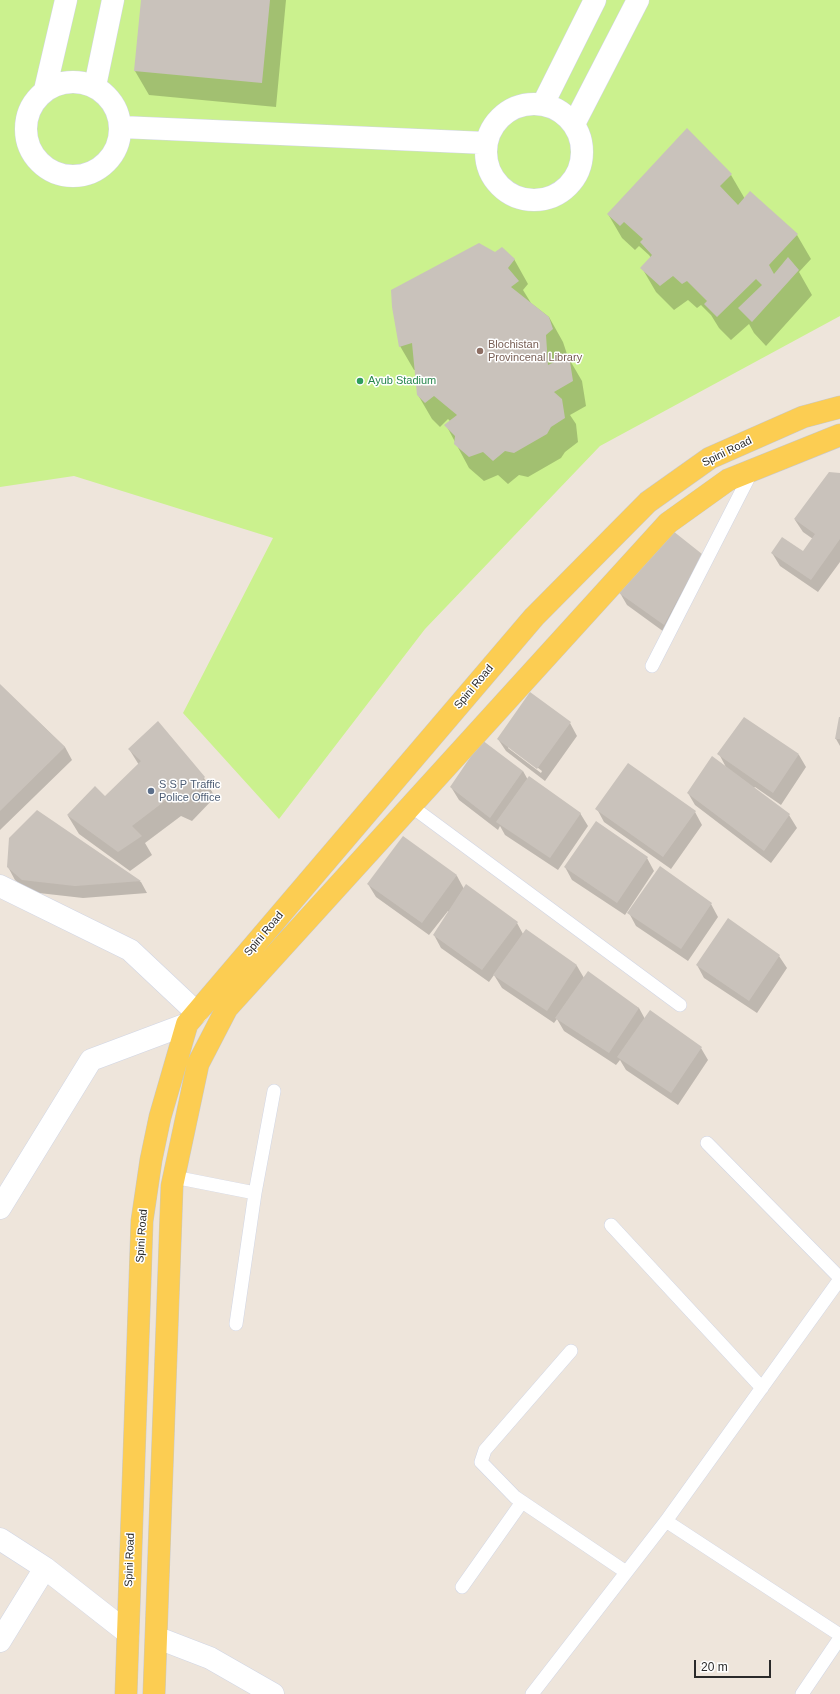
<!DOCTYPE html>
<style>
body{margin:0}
#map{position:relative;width:840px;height:1694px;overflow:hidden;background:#eee5db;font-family:Helvetica,sans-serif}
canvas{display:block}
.scale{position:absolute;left:694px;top:1660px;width:77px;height:18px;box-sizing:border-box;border:2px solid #2a2a2a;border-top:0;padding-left:5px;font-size:12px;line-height:14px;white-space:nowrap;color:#2a2a2a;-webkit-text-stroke:3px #fff;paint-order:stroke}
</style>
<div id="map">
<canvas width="840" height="1694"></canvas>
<div class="scale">20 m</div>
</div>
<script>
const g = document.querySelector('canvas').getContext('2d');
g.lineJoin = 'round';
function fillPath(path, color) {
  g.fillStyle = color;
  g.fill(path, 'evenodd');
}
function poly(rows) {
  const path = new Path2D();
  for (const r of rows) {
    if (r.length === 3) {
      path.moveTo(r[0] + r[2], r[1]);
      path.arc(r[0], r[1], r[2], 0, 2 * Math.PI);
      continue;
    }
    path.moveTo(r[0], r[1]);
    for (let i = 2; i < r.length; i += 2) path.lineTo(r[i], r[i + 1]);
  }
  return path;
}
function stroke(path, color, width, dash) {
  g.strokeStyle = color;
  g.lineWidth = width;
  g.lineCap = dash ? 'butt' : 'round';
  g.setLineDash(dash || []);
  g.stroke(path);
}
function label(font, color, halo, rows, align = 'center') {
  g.font = font + ' Helvetica,sans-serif';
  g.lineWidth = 3;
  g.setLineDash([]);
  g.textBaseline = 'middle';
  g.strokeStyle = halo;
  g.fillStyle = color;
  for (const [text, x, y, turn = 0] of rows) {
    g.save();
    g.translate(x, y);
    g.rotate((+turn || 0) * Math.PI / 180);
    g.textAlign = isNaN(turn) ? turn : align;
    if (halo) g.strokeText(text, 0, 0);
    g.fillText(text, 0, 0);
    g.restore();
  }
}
fillPath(poly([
 [0,0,840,0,840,316,600,446,425,629,279,819,183,713,273,538,74,476,0,487]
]), '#cbf18e');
fillPath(poly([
 [142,0,286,0,276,107,149,95,135,71],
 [731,175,745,199,797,235,811,259,799,272,812,295,766,346,754,333,749,324,731,340,719,328,711,315,701,305,697,308,688,300,674,310,656,292,642,268,651,258,649,255,639,246,635,250,622,238,608,214],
 [495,253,514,259,528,284,523,290,531,303,549,317,563,342,567,354,558,360,568,357,582,381,586,406,570,415,576,424,578,442,565,452,561,458,528,477,519,475,508,484,498,475,484,481,469,468,446,425,450,421,448,419,440,427,432,419,418,395,416,370,414,370,400,346],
 [840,474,840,562,818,592,780,566,772,553,803,553,813,539,803,532,795,520],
 [701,554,708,567,671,637,627,605,620,593],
 [0,685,65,747,72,760,0,830],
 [840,719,840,746,836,739],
 [158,723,204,778,215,797,192,821,181,816,145,843,152,855,130,871,79,834,68,816,105,798,139,765,129,749],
 [570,723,577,736,545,781,506,751,498,739],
 [508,745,542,771,541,773,508,748],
 [719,754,799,755,806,767,781,805,755,787,754,788,789,815,797,828,771,863,695,805,688,793,727,769],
 [523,771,528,780,580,813,588,826,558,870,505,835,500,826,498,830,459,800,451,787],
 [597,809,695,812,702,825,671,869,604,822],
 [37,811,141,882,147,893,83,898,30,892,15,880,8,867],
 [403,838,457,876,464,889,517,923,523,934,526,930,577,966,584,978,639,1008,645,1019,701,1048,708,1060,678,1105,626,1070,620,1060,616,1065,564,1031,557,1019,554,1023,502,988,494,975,489,982,441,948,434,935,449,912,448,911,429,935,376,897,368,884],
 [647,858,654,871,625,915,572,880,565,867],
 [711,904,718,917,688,961,636,926,629,913],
 [779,956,787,968,757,1013,704,978,697,965]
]), '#0003');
fillPath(poly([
 [141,0,270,0,262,83,134,71],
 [687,128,732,174,720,186,738,205,750,191,798,234,769,265,774,274,788,257,799,270,752,322,738,308,762,285,756,279,717,317,704,304,707,301,687,281,682,284,673,276,660,286,640,268,652,255,640,242,643,239,624,222,620,226,607,214],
 [479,243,495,252,502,247,515,259,508,268,519,281,511,287,549,317,553,329,546,335,548,365,569,355,573,381,554,392,562,399,565,418,551,427,547,434,514,453,505,451,493,461,483,452,469,457,454,444,455,436,444,425,457,415,434,396,425,403,417,395,412,343,399,347,392,307,391,290],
 [829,472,840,473,840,539,811,580,771,553,782,537,803,551,815,534,794,519],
 [673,531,702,554,664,625,619,593],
 [0,684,65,747,0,811],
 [530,692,571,722,537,769,497,739],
 [744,717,799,754,773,793,717,754],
 [839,717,840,717,840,739,835,739],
 [158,721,205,777,181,803,170,797,132,826,142,836,118,852,67,815,95,786,105,796,141,761,128,749],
 [482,740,523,771,490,818,450,787],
 [712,756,790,814,764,851,687,793],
 [628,763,696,811,663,857,595,809],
 [529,776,581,813,550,858,496,822],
 [37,810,141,881,75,886,22,880,7,867,9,838],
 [596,821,648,857,617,903,564,867],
 [403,836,457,875,422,923,367,884],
 [660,866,712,903,681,949,627,913],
 [466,884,518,922,482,970,433,935],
 [728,918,780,955,749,1001,696,965],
 [526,929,577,965,547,1011,493,975],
 [588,971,639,1008,609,1053,555,1018],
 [650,1010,702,1047,671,1093,617,1057]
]), '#c9c2bb');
const service = poly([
 [652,666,752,471],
 [411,806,680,1005],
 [707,1143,840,1278],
 [174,1177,255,1193],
 [611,1225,762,1388],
 [236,1324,255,1193,274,1091],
 [571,1351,485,1450,481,1462,515,1497,626,1572],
 [666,1521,840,1635],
 [462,1587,522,1502],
 [532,1694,666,1521,840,1279],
 [802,1694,840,1638]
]);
const minor = poly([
 [73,129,47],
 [95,86,113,0],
 [45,90,66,0],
 [534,152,48],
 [543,104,595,0],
 [574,124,638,0],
 [121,127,486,143],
 [0,886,130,950,197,1013],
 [0,1208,91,1060,187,1024],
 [0,1539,45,1568,128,1633],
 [158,1638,210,1658,273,1694],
 [0,1641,45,1568]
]);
const primary = poly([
 [126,1694,142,1221,151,1160,160,1117,187,1024,534,617,648,502,710,458,803,417,840,407],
 [154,1694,172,1186,198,1064,227,1008,668,523,728,480,840,435]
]);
stroke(service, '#d0d5e4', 14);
stroke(minor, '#d0d5e4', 23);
stroke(primary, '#c8c8c8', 23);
stroke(service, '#fff', 13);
stroke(minor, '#fff', 22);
stroke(primary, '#fccd52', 22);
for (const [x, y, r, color] of [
 [480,351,4,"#8d6e63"],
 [360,381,4,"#2e9e5b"],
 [151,791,4,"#5c6f8a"]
]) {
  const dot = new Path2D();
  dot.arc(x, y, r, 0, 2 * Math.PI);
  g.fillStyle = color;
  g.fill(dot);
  stroke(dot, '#fff', 1.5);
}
label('11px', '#785e54', '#fff', [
 ["Blochistan",488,345],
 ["Provincenal Library",488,358]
], 'left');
label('11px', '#27864d', '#fff', [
 ["Ayub Stadium",368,381]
], 'left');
label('11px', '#2a2a2a', '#fff', [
 ["Spini Road",727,452,-26],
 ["Spini Road",474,687,-50],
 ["Spini Road",264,934,-50],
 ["Spini Road",142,1236,-86],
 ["Spini Road",130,1560,-88]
]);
label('11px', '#4e5e75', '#fff', [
 ["S S P Traffic",159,785],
 ["Police Office",159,798]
], 'left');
</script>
